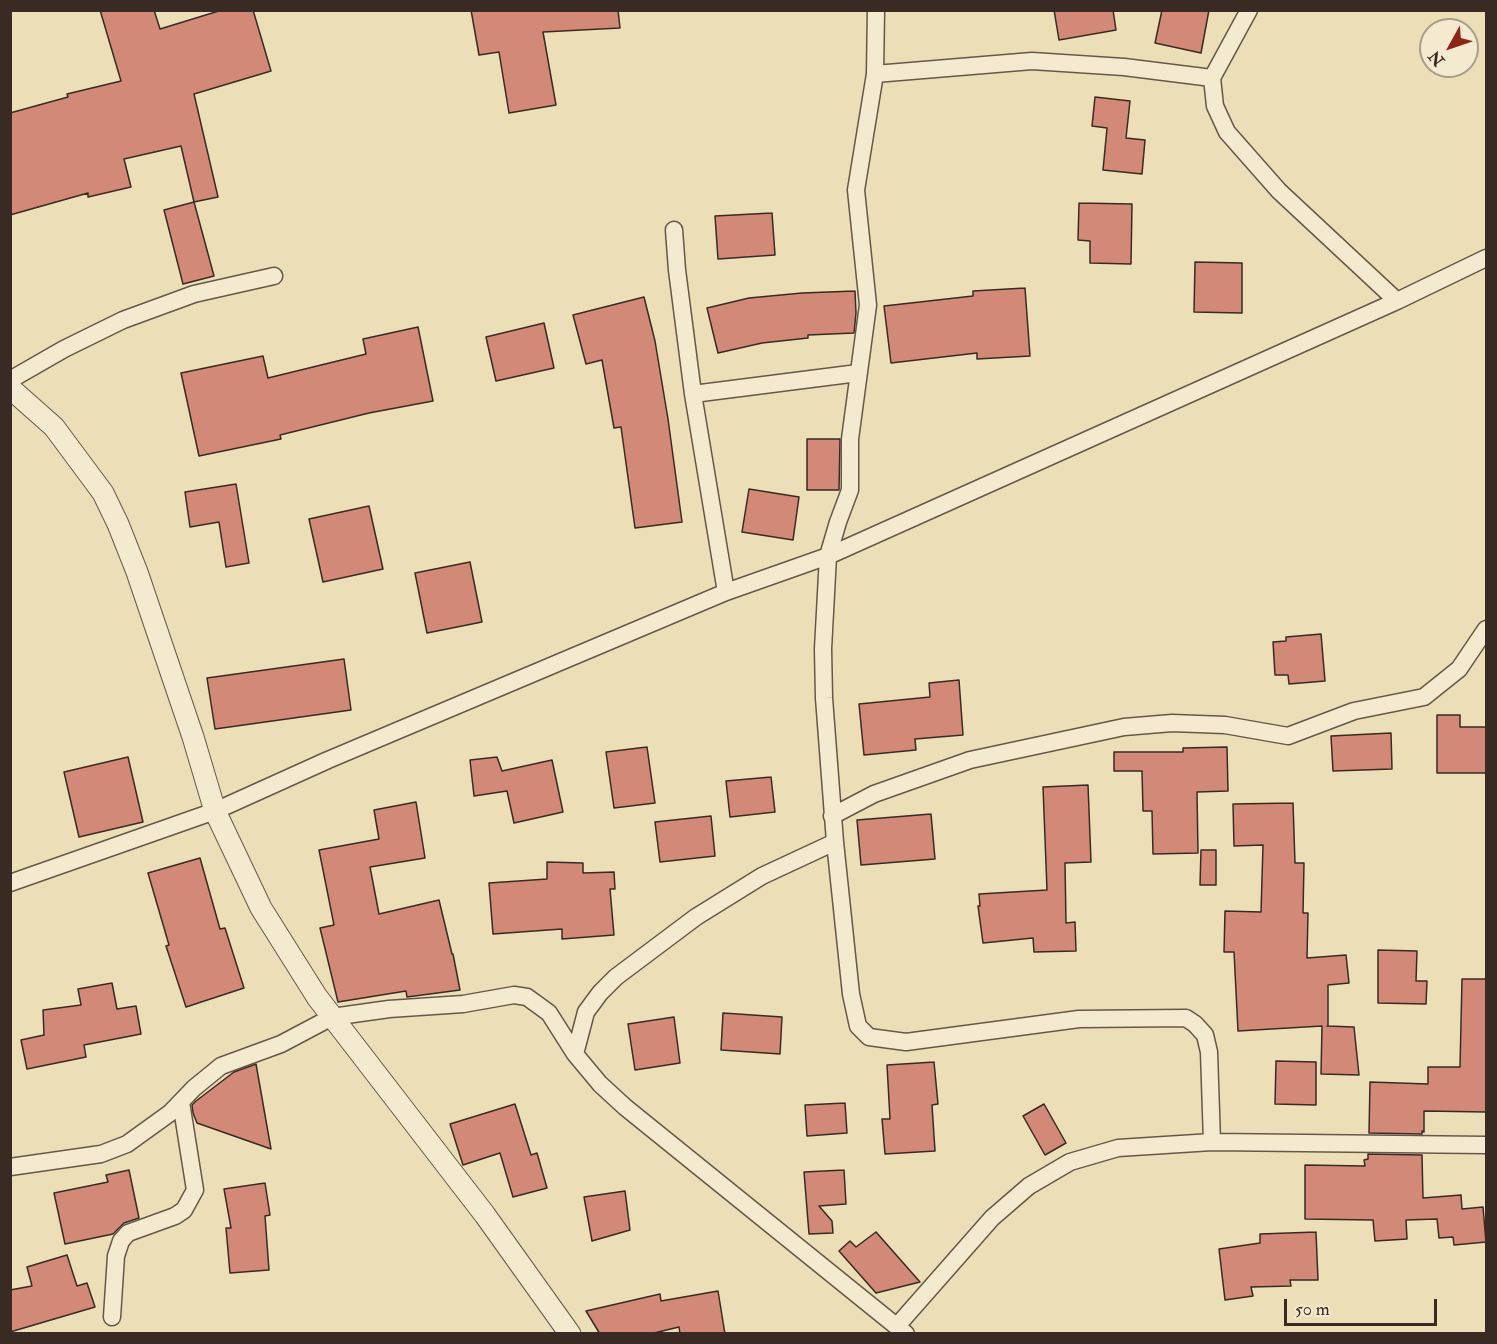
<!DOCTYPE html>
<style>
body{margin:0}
#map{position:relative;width:1497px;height:1344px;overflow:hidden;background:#ecdfb7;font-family:"IM FELL Double Pica",serif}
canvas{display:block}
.frame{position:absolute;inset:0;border:12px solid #392b23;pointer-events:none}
.north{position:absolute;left:1419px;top:18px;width:60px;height:60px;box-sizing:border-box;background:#f3ead0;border:2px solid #a99e8b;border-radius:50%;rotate:230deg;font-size:16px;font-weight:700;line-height:24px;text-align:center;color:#392b23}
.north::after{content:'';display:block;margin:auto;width:21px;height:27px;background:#8f2418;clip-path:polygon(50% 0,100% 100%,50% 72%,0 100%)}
.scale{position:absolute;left:1284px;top:1299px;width:153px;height:27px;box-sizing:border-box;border:3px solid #392b23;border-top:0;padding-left:8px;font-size:18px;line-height:21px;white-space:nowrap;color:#392b23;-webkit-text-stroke:4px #f3ead0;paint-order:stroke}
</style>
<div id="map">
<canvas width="1497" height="1344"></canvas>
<div class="frame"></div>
<div class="north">N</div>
<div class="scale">50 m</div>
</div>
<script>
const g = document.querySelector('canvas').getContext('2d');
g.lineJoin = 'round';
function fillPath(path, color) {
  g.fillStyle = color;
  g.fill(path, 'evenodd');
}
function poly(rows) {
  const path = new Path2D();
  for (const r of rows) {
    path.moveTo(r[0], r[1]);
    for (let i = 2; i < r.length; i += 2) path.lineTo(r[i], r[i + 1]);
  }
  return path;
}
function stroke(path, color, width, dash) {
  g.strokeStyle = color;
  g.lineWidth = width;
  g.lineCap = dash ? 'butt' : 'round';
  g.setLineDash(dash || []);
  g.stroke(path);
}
const building = poly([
 [100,10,154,10,160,29,222,10,253,10,271,71,194,94,218,197,194,202,181,146,124,159,131,187,88,197,88,193,10,215,10,113,68,97,67,94,121,81,100,10],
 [471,10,618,10,620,28,543,32,556,105,509,113,499,52,479,55,471,10],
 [1054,10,1113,10,1116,30,1059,40,1054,10],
 [1162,10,1209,10,1201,53,1155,43,1162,10],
 [1095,97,1130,101,1126,138,1145,140,1142,174,1103,170,1107,128,1092,126,1095,97],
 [194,202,214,276,183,284,164,210,194,202],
 [1079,203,1132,204,1131,264,1090,263,1090,241,1078,240,1079,203],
 [772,213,775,255,718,259,715,216,772,213],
 [1195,262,1242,263,1242,313,1194,312,1195,262],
 [1025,288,1030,356,977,359,977,353,891,363,884,306,973,296,973,291,1025,288],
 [855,291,856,313,854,333,808,335,808,338,762,343,718,353,707,308,749,298,802,293,855,291],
 [644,297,655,341,668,419,682,522,635,528,621,427,614,428,602,360,586,364,573,315,644,297],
 [544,323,554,368,496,381,486,337,544,323],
 [418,327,433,401,369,413,280,435,281,439,199,456,181,373,263,356,268,378,366,354,363,339,418,327],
 [807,439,840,439,839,490,807,490,807,439],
 [236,484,249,563,226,567,219,522,190,527,185,492,236,484],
 [749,489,799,497,793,540,742,532,749,489],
 [369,506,383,569,323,582,309,519,369,506],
 [470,562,482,622,427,633,415,573,470,562],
 [1321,634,1325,681,1289,684,1288,675,1275,675,1273,642,1286,641,1286,637,1321,634],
 [344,659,351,710,215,729,207,678,344,659],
 [959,680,963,735,915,739,916,750,864,755,859,704,930,697,929,683,959,680],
 [1437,715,1460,715,1460,727,1486,727,1486,773,1437,773,1437,715],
 [1391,733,1392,769,1333,771,1331,736,1391,733],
 [647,747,655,803,614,808,606,752,647,747],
 [1227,747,1228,791,1197,792,1198,853,1153,854,1152,811,1143,811,1142,771,1114,771,1114,752,1183,752,1183,748,1227,747],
 [128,757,143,822,79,837,64,772,128,757],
 [497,757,502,771,552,760,563,812,514,823,507,791,474,796,470,760,497,757],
 [771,777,775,812,730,817,726,781,771,777],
 [1088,785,1091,862,1065,863,1066,923,1075,922,1076,951,1034,952,1033,938,983,943,978,906,980,906,979,894,1047,890,1043,787,1088,785],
 [416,802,425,858,370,867,379,914,439,900,452,954,453,954,460,990,407,997,406,991,338,1002,320,928,334,925,319,850,379,839,374,810,416,802],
 [1293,803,1295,863,1304,863,1303,913,1308,913,1307,958,1346,955,1349,983,1328,985,1328,1026,1327,1026,1354,1027,1359,1075,1321,1074,1322,1026,1238,1031,1234,952,1224,952,1225,911,1261,912,1263,845,1234,846,1233,804,1293,803],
 [931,814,935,859,861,865,857,820,931,814],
 [711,816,715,856,660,862,655,822,711,816],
 [1201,850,1216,850,1216,885,1200,885,1201,850],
 [200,858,220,929,225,928,244,988,186,1007,166,946,169,945,148,873,200,858],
 [547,862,583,863,583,873,614,872,615,889,610,889,614,935,562,939,562,929,493,934,489,883,547,879,547,862],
 [1378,950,1417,951,1416,981,1427,981,1426,1004,1378,1003,1378,950],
 [1462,979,1486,979,1486,1112,1424,1111,1424,1132,1422,1131,1422,1134,1369,1133,1370,1082,1428,1084,1428,1067,1460,1067,1462,979],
 [112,983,117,1009,136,1006,141,1034,84,1045,86,1057,27,1069,21,1040,44,1035,43,1010,81,1005,78,989,112,983],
 [723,1013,782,1017,780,1054,721,1050,723,1013],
 [674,1017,680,1063,635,1070,628,1024,674,1017],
 [1276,1061,1316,1062,1316,1105,1275,1104,1276,1061],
 [934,1062,938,1104,932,1105,935,1151,885,1154,882,1119,890,1119,887,1065,934,1062],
 [256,1064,271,1149,197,1123,193,1113,192,1105,196,1101,234,1072,256,1064],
 [845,1103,847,1133,807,1136,805,1105,845,1103],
 [515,1104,531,1155,537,1153,547,1188,513,1197,500,1153,463,1165,450,1124,515,1104],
 [1044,1104,1066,1143,1045,1155,1023,1116,1044,1104],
 [1368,1154,1422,1155,1423,1198,1461,1195,1462,1209,1483,1207,1486,1242,1454,1245,1453,1237,1439,1238,1437,1219,1406,1220,1407,1239,1375,1241,1373,1220,1305,1219,1305,1165,1365,1166,1364,1160,1368,1159,1368,1154],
 [129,1170,139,1218,124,1223,113,1234,65,1244,54,1193,108,1182,106,1175,129,1170],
 [844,1170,846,1204,819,1206,832,1221,833,1233,809,1234,804,1172,844,1170],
 [265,1183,270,1215,265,1216,269,1270,230,1273,226,1228,231,1228,224,1189,265,1183],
 [625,1191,630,1230,592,1241,584,1197,625,1191],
 [876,1232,920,1282,876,1293,839,1251,850,1241,856,1247,876,1232],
 [1316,1232,1318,1280,1290,1280,1291,1286,1251,1287,1253,1296,1225,1300,1219,1249,1260,1243,1260,1234,1316,1232],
 [67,1255,77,1286,87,1283,95,1307,10,1332,10,1290,32,1286,27,1267,67,1255],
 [718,1291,725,1334,680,1334,679,1327,650,1334,600,1334,586,1311,660,1294,661,1301,718,1291]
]);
fillPath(building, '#d28977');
stroke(building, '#392b23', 1.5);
const minor = poly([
 [876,10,875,74,1032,61,1124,67,1212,78,1215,106,1227,132,1279,191,1397,301],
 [1212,78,1249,10],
 [674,230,677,270,693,394,726,592],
 [10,380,64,349,123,320,194,294,274,276],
 [693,394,858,373],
 [832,816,874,794,970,760,1124,727,1172,723,1225,725,1288,736,1354,711,1424,697,1459,669,1486,629],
 [835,842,824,698,823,649,828,556,838,522,850,490,850,439,868,305,856,190,875,74],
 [10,883,215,811,328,760,726,592,828,556,1397,301,1486,258],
 [575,1054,600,1084,625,1107,906,1334],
 [10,1167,101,1154,127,1144,170,1113,194,1088,221,1066,281,1044,332,1017,389,1009,463,1004,514,995,527,997,549,1013,575,1054,586,1012,600,993,616,977,696,917,762,876,835,842,851,994,858,1026,869,1037,906,1042,1079,1019,1186,1018,1195,1024,1205,1035,1209,1052,1212,1142,1486,1145],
 [112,1317,116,1256,121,1241,128,1233,175,1216,184,1210,195,1190,181,1102],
 [897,1326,992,1218,1029,1186,1070,1162,1118,1148,1212,1142]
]);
const tertiary = poly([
 [10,388,54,427,103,493,118,524,137,572,193,737,215,811,261,908,317,997,485,1215,570,1334]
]);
stroke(minor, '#665848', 19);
stroke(tertiary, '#665848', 23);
stroke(minor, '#f3ead0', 16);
stroke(tertiary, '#f3ead0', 21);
</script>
